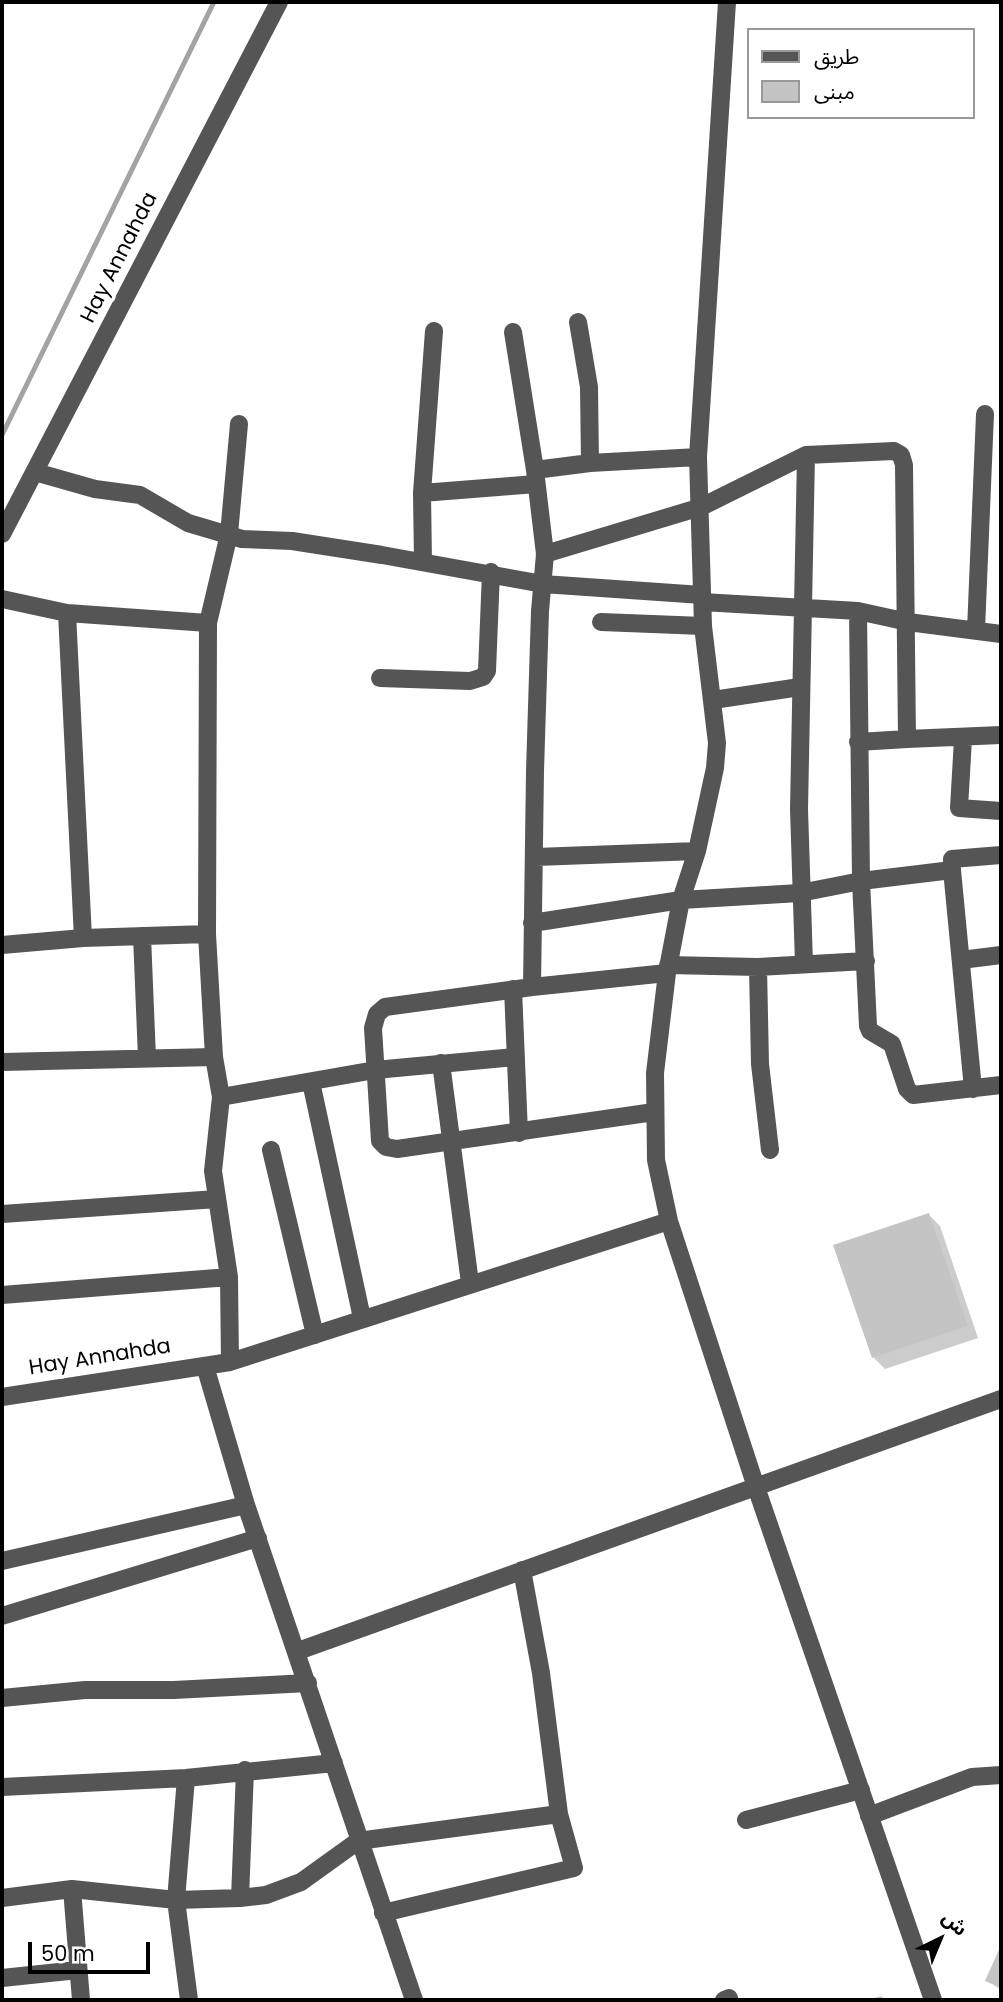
<!DOCTYPE html>
<meta charset="utf-8">
<style>
body{margin:0}
#map{position:relative;width:1003px;height:2002px;overflow:hidden;background:#fff;font-family:Poppins,"Noto Sans Arabic",sans-serif}
canvas{display:block}
.frame{position:absolute;inset:0;border:4px solid #000;pointer-events:none}
.legend{position:absolute;left:747px;top:28px;width:228px;height:91px;box-sizing:border-box;background:#fff;border:2px solid #999;margin:0;padding:9px 12px;list-style:none;font-size:21px;color:#000}
.legend li{display:flex;align-items:center;gap:14px;height:35px}
.legend b{width:35px;border:2px solid #999}
.north{position:absolute;left:905px;top:1904px;width:70px;height:70px;-webkit-text-stroke:5px #fff;paint-order:stroke;rotate:43deg;font-size:19px;font-weight:700;line-height:28px;text-align:center;color:#000}
.north::after{content:'';display:block;margin:auto;width:24px;height:32px;background:#000;clip-path:polygon(50% 0,100% 100%,50% 72%,0 100%)}
.scale{position:absolute;left:28px;top:1942px;width:122px;height:32px;box-sizing:border-box;border:4px solid #000;border-top:0;padding-left:9px;font-size:21px;line-height:24px;white-space:nowrap;color:#000;-webkit-text-stroke:5px #fff;paint-order:stroke}
</style>
<div id="map">
<canvas width="1003" height="2002"></canvas>
<div class="frame"></div>
<ul class="legend">
<li><b style="height:9px;background:#555"></b>طريق</li>
<li><b style="height:19px;background:#c4c4c4"></b>مبنى</li>
</ul>
<div class="north">ش</div>
<div class="scale">50 m</div>
</div>
<script>
const g = document.querySelector('canvas').getContext('2d');
g.lineJoin = 'round';
function fillPath(path, color) {
  g.fillStyle = color;
  g.fill(path, 'evenodd');
}
function poly(rows) {
  const path = new Path2D();
  for (const r of rows) {
    path.moveTo(r[0], r[1]);
    for (let i = 2; i < r.length; i += 2) path.lineTo(r[i], r[i + 1]);
  }
  return path;
}
function stroke(path, color, width, dash) {
  g.strokeStyle = color;
  g.lineWidth = width;
  g.lineCap = dash ? 'butt' : 'round';
  g.setLineDash(dash || []);
  g.stroke(path);
}
function label(font, color, halo, rows, align = 'center') {
  g.font = font + ' Poppins,sans-serif';
  g.lineWidth = 7;
  g.setLineDash([]);
  g.textBaseline = 'middle';
  g.strokeStyle = halo;
  g.fillStyle = color;
  for (const [text, x, y, turn = 0] of rows) {
    g.save();
    g.translate(x, y);
    g.rotate((+turn || 0) * Math.PI / 180);
    g.textAlign = isNaN(turn) ? turn : align;
    if (halo) g.strokeText(text, 0, 0);
    g.fillText(text, 0, 0);
    g.restore();
  }
}
fillPath(poly([
 [929,1215,940,1226,978,1338,885,1369,873,1357],
 [1001,1952,1001,1990,987,1980],
 [881,1996,885,2000,868,2000]
]), '#0003');
stroke(poly([
 [2,435,214,2]
]), '#a3a3a3', 5);
fillPath(poly([
 [929,1213,968,1326,872,1358,833,1245],
 [1001,1945,1001,1988,985,1981]
]), '#c4c4c4');
stroke(poly([
 [727,2,698,457,703,626,717,743,715,768,697,851,681,900,667,973,655,1073,656,1160,669,1221,756,1487,933,2000],
 [578,322,589,387,590,463],
 [513,332,535,470],
 [35,472,95,489,140,495,188,523,242,539,292,541,382,555,543,584,702,595],
 [422,493,536,484],
 [2,534,279,2],
 [545,554,701,507,806,455,894,451,901,455,904,465,907,739,858,742],
 [423,562,422,493,434,331],
 [2,599,67,613,208,623],
 [702,602,858,611,908,622,1001,634],
 [858,611,861,881,868,1026,870,1031,892,1044,907,1089,913,1095,1001,1085],
 [67,613,83,938],
 [601,622,703,626],
 [976,630,985,414],
 [380,678,470,681,483,677,487,671,491,572],
 [713,700,800,687],
 [907,739,1001,735],
 [963,739,959,808,1001,811],
 [536,857,697,851],
 [952,870,952,859,1001,855],
 [532,923,681,900,800,893,861,881,952,870,973,1089],
 [207,934,208,623,229,534,239,424],
 [142,936,147,1058],
 [2,945,83,938,207,934,214,1057,221,1097,213,1171,229,1277,230,1362],
 [961,960,1001,955],
 [804,964,799,809,806,455],
 [668,965,758,967,866,961],
 [758,967,760,1064,770,1150],
 [667,973,532,987,535,771,540,611,545,554,535,470,590,463,698,457],
 [532,987,385,1007,377,1014,373,1028,380,1141,386,1147,397,1149,654,1112],
 [513,989,519,1133],
 [2,1062,214,1057],
 [441,1063,470,1283],
 [311,1082,362,1318],
 [221,1097,375,1070,515,1057],
 [271,1150,315,1335],
 [2,1214,217,1199],
 [2,1295,229,1277],
 [205,1366,246,1505,414,2000],
 [2,1397,230,1362,669,1221],
 [2,1561,246,1505],
 [2,1616,258,1538],
 [298,1651,1001,1399],
 [2,1698,85,1690,174,1690,308,1683],
 [186,1778,176,1900,189,2000],
 [2,1787,186,1778,334,1763],
 [869,1816,972,1777,1001,1775],
 [746,1820,861,1790],
 [72,1889,81,2000],
 [2,1898,72,1889,176,1900,240,1898,266,1895,301,1882,358,1841,559,1814],
 [240,1898,245,1770],
 [383,1913,574,1868,559,1814,541,1673,522,1570],
 [2,1978,78,1970],
 [724,2000,729,1998]
]), '#555', 18);
label('21px', '#000', '#fff', [
 ["Hay Annahda",120,258,-63],
 ["Hay Annahda",100,1358,-9]
]);
</script>
